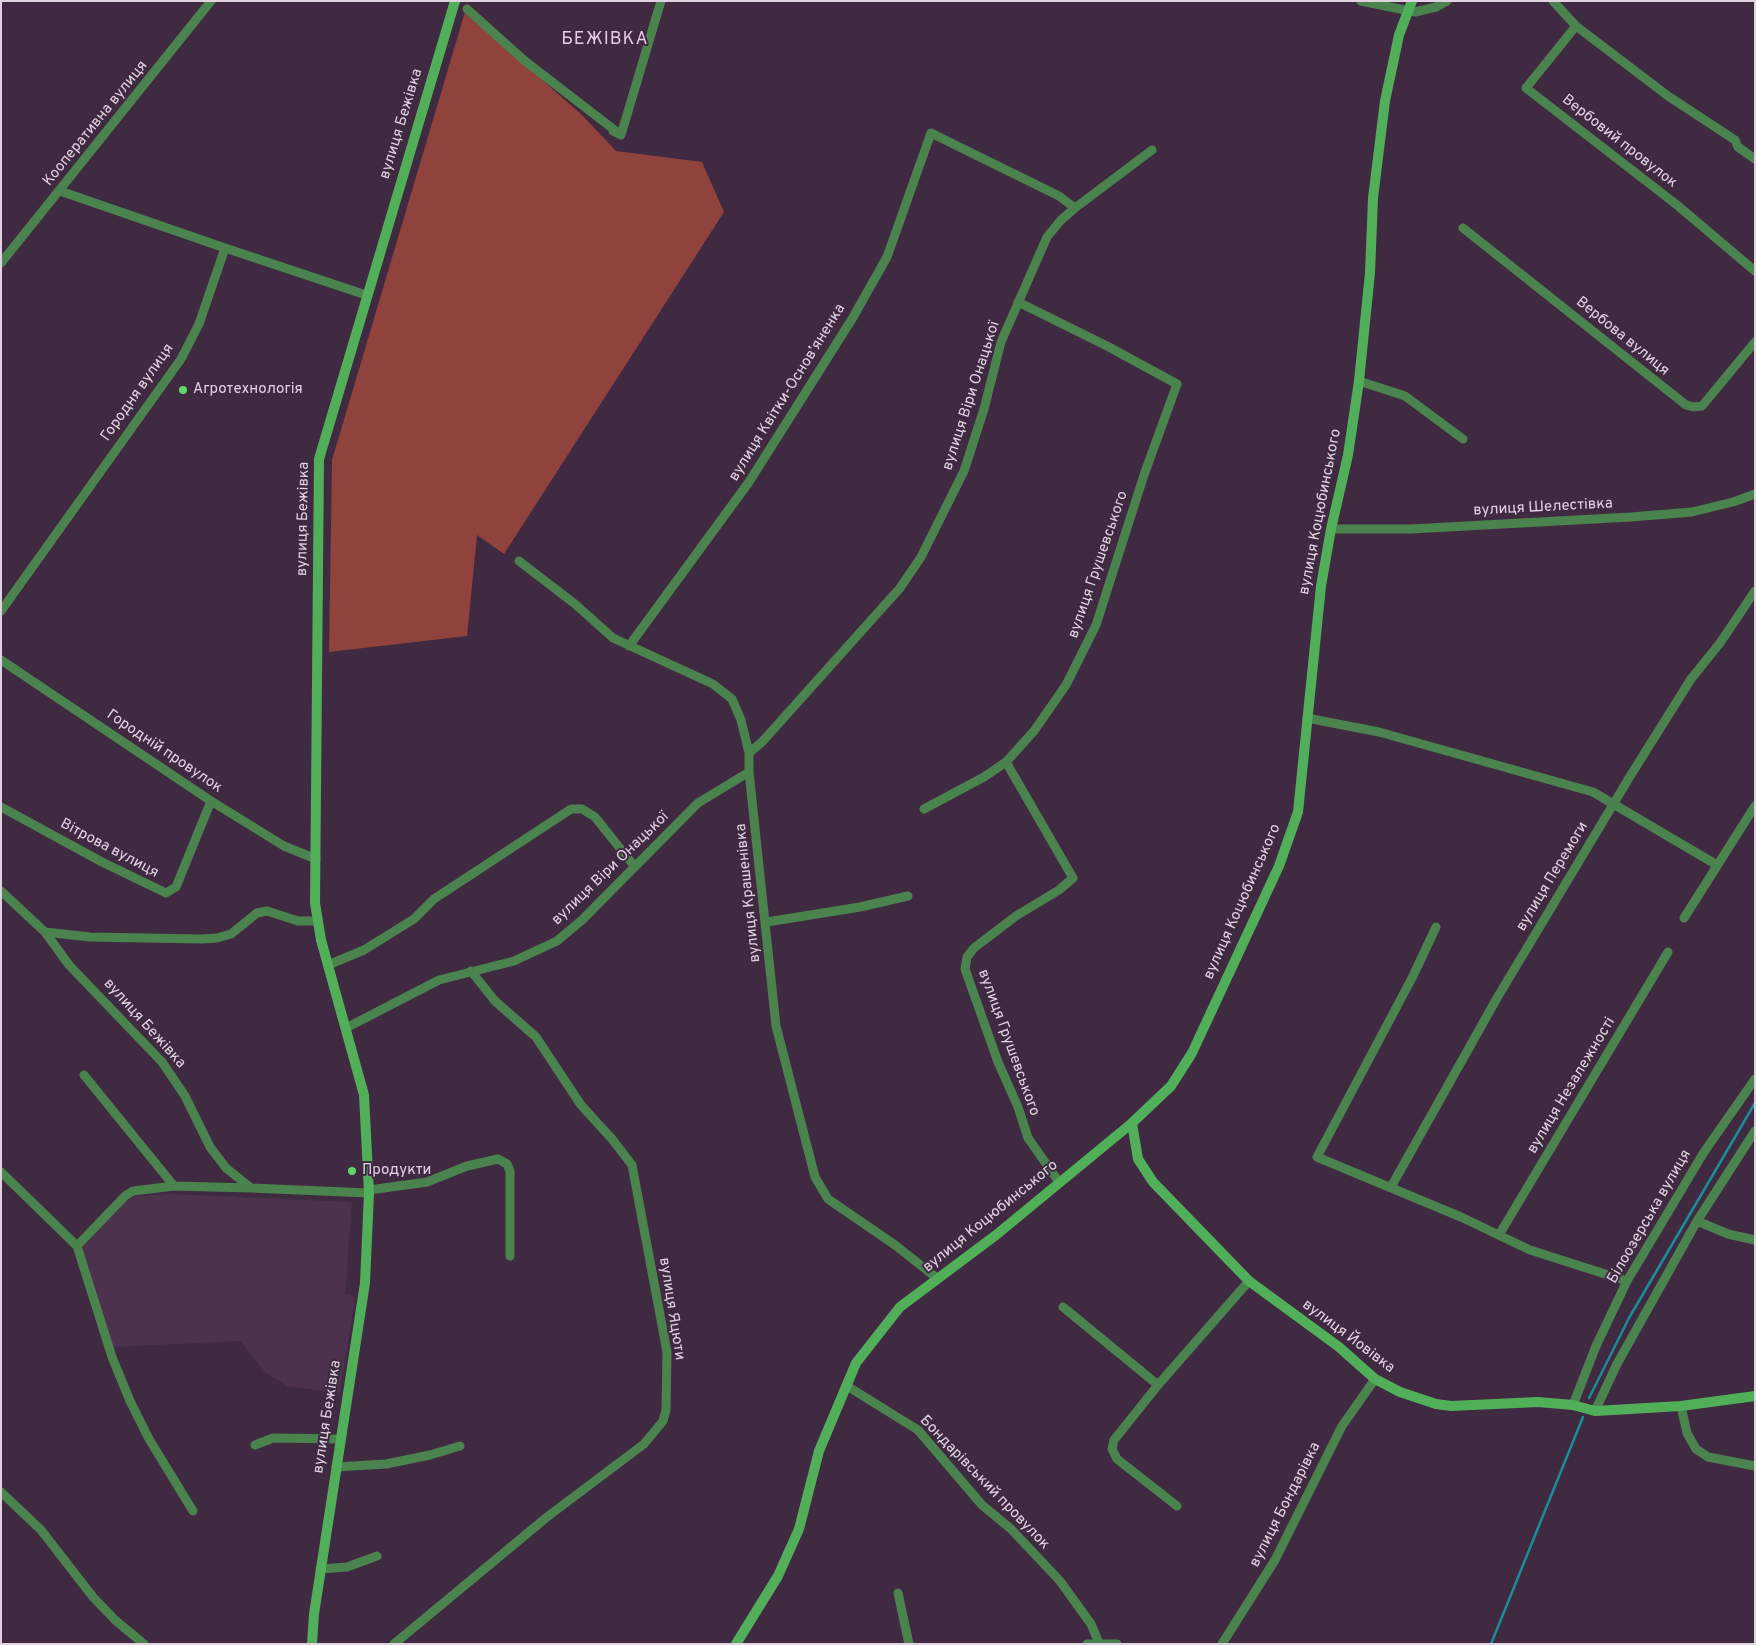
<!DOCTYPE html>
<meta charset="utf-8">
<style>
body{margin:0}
#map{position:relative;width:1756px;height:1645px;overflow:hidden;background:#402a41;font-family:Overpass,sans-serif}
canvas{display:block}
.frame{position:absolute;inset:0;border:2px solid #e0d2e1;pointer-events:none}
</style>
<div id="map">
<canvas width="1756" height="1645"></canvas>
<div class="frame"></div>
</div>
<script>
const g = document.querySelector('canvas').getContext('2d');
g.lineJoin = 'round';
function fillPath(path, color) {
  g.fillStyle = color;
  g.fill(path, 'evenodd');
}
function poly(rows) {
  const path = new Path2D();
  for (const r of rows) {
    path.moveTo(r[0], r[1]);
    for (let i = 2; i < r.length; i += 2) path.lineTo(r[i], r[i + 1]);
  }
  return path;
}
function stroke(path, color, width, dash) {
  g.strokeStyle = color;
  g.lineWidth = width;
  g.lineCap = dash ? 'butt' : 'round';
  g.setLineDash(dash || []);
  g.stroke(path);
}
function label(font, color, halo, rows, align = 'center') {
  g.font = font + ' Overpass,sans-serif';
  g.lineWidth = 4;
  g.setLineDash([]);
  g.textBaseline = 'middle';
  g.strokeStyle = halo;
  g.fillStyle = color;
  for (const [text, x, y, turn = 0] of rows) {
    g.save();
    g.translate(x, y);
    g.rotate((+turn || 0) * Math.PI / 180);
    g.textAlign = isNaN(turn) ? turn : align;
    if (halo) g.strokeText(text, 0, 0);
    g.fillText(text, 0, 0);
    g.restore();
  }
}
fillPath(poly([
 [170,1194,352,1202,345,1294,355,1297,340,1393,287,1386,265,1372,240,1341,111,1347,80,1251,122,1204,135,1196]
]), '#4d324e');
fillPath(poly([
 [465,12,582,115,616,151,702,162,724,212,504,554,477,535,467,636,329,652,332,460]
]), '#90423d');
stroke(poly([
 [1589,1398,1629,1318,1755,1103],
 [1491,1644,1583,1417]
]), '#198f9a', 2.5);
stroke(poly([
 [1361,1,1415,12,1436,7,1447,1],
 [1553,1,1576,26,1668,96,1735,140,1738,147,1755,159],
 [467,9,525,61,621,135,613,131],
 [1576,26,1526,88,1677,205,1755,271],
 [621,135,661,1],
 [1463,228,1686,405,1694,407,1702,406,1755,342],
 [225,248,366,295],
 [1,263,211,1],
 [1018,302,1107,346,1177,384,1144,475,1096,625,1066,685,1034,731,1006,762,1073,878,1059,890,1016,916,974,948,967,957,965,969,998,1062,1018,1107,1028,1138,1059,1182],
 [1359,381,1405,396,1463,439],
 [1331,529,1411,529,1631,517,1692,512,1733,502,1755,494],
 [519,561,575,604,613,638,713,684,732,699,741,720,749,753,749,772,776,1026,815,1177,828,1199,895,1245,938,1279],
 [1,611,181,359,199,324,225,248,60,191],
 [629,646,749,482,852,319,887,257,931,133,1059,196,1075,208],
 [1,660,211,801,284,846,316,859],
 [1307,718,1379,732,1593,792,1717,865],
 [749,753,762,742,874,617,900,588,921,557,964,471,984,409,1001,342,1047,237,1061,220,1075,208,1152,150],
 [1,807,102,862,166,893,176,887,211,801],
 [924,809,984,777,1006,762],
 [1,891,45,932,69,965,162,1062,185,1096,210,1147,226,1168,251,1188,369,1193],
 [1684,918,1755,806],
 [767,922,860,907,908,896],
 [1436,927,1413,976,1317,1157,1461,1217,1530,1250,1627,1281],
 [45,932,90,937,202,939,217,938,231,934,257,913,267,911,298,921,317,921],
 [328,965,364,950,414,919,434,899,571,809,582,809,595,817,635,867],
 [346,1028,439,980,514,961,557,941,582,920,698,803,749,772],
 [84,1075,174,1186],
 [1,1172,77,1246,125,1196,133,1191,174,1186,251,1188],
 [1391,1187,1497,998,1629,778,1691,679,1720,643,1755,591],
 [369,1190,427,1182,467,1166,498,1159,507,1164,510,1171,510,1256],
 [1697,1221,1728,1234,1755,1240],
 [1499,1235,1668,952],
 [77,1246,112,1357,130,1401,149,1439,193,1511],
 [1063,1307,1158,1385,1114,1440,1112,1449,1117,1459,1177,1506],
 [1158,1385,1249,1281],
 [847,1386,918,1430,982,1505,1011,1529,1060,1581,1091,1624,1099,1643],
 [1573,1405,1596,1346,1627,1281,1704,1152,1755,1079],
 [1681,1406,1687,1433,1696,1449,1708,1457,1755,1466],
 [1595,1411,1617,1364,1697,1221,1755,1131],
 [255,1445,273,1438,340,1439],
 [336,1467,386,1464,430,1455,460,1446],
 [1,1492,41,1530,93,1597,115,1620,144,1644],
 [320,1569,347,1567,377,1556],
 [898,1593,909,1644],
 [394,1644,547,1517,644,1444,663,1421,666,1410,667,1352,632,1165,612,1139,581,1105,536,1037,495,1001,471,971],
 [1087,1644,1117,1644],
 [1222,1644,1275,1560,1342,1426,1375,1379]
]), '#4b834e', 9);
stroke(poly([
 [1132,1123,1138,1159,1153,1182,1249,1281,1339,1347,1375,1379,1400,1392,1436,1404,1451,1406,1538,1402,1573,1405,1595,1411,1681,1406,1755,1396],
 [312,1644,314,1614,365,1283,369,1193,364,1095,321,940,315,903,319,459,455,1],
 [736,1644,778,1576,799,1529,819,1451,856,1363,900,1307,996,1235,1132,1123,1171,1086,1192,1053,1279,866,1298,812,1321,586,1331,529,1348,455,1359,381,1370,273,1373,198,1385,101,1399,35,1412,1]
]), '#51af5a', 10);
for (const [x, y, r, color] of [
 [183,390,5,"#5fd56b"],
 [352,1171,5,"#5fd56b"]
]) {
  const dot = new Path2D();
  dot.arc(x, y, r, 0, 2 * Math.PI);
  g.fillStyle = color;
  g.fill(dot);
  stroke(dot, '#402a41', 2);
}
label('15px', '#e0d2e1', '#402a41', [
 ["Кооперативна вулиця",96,124,-51],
 ["вулиця Бежівка",402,124,-73],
 ["Вербовий провулок",1619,142,38],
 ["Вербова вулиця",1622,337,39],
 ["Городня вулиця",138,393,-55],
 ["вулиця Квітки-Основʼяненка",788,393,-58],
 ["вулиця Віри Онацької",972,396,-72],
 ["вулиця Шелестівка",1543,508,-3],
 ["вулиця Коцюбинського",1321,512,-79],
 ["вулиця Бежівка",304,519,-89],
 ["вулиця Грушевського",1099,565,-71],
 ["Городній провулок",164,752,34],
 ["Вітрова вулиця",109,849,28],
 ["вулиця Віри Онацької",611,869,-44],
 ["вулиця Перемоги",1553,877,-59],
 ["вулиця Крашенівка",749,893,-96],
 ["вулиця Коцюбинського",1243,902,-66],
 ["вулиця Бежівка",144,1024,48],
 ["вулиця Грушевського",1008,1043,70],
 ["вулиця Незалежності",1572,1086,-59],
 ["вулиця Коцюбинського",991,1217,-39],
 ["Білоозерська вулиця",1650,1217,-60],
 ["вулиця Яцюти",671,1309,81],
 ["вулиця Йовівка",1348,1337,37],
 ["вулиця Бежівка",328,1417,-81],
 ["Бондарівський провулок",984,1483,46],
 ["вулиця Бондарівка",1286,1505,-63]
]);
label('15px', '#e0d2e1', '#402a41', [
 ["Агротехнологія",193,390],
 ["Продукти",362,1171]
], 'left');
g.letterSpacing = '1px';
label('18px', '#e8cbe8', '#402a41', [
 ["БЕЖІВКА",605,40]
]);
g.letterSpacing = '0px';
</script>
